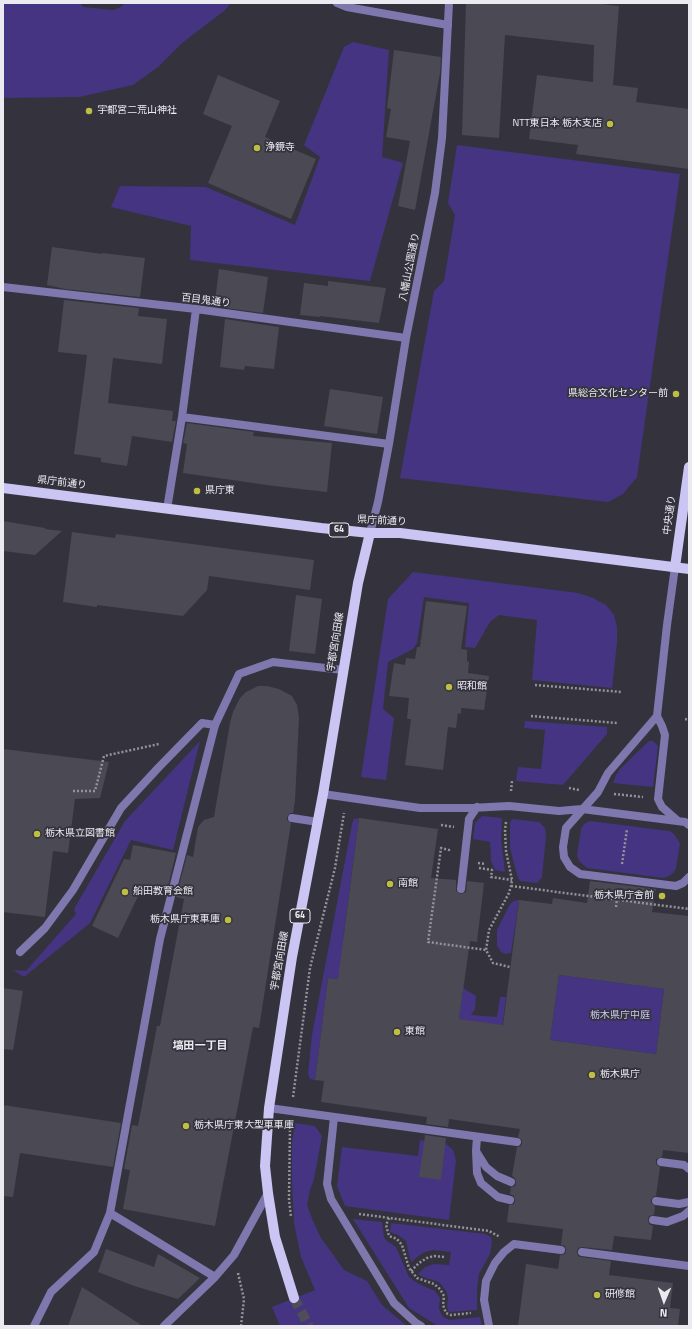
<!DOCTYPE html>
<meta charset="utf-8">
<style>
body{margin:0}
#map{position:relative;width:692px;height:1329px;overflow:hidden;background:#34333d;font-family:"Titillium Web",sans-serif}
canvas{display:block}
.frame{position:absolute;inset:0;border:4px solid #ebeaf1;pointer-events:none}
.north{position:absolute;left:644px;top:1281px;width:40px;height:40px;-webkit-text-stroke:3px #34333d;paint-order:stroke;rotate:182deg;font-size:11px;font-weight:700;line-height:16px;text-align:center;color:#ebeaf1}
.north::after{content:'';display:block;margin:auto;width:14px;height:18px;background:#ebeaf1;clip-path:polygon(50% 0,100% 100%,50% 72%,0 100%)}
</style>
<div id="map">
<canvas width="692" height="1329"></canvas>
<div class="frame"></div>
<div class="north">N</div>
</div>
<script>
const g = document.querySelector('canvas').getContext('2d');
g.lineJoin = 'round';
function fillPath(path, color) {
  g.fillStyle = color;
  g.fill(path, 'evenodd');
}
function poly(rows) {
  const path = new Path2D();
  for (const r of rows) {
    path.moveTo(r[0], r[1]);
    for (let i = 2; i < r.length; i += 2) path.lineTo(r[i], r[i + 1]);
  }
  return path;
}
function stroke(path, color, width, dash) {
  g.strokeStyle = color;
  g.lineWidth = width;
  g.lineCap = dash ? 'butt' : 'round';
  g.setLineDash(dash || []);
  g.stroke(path);
}
function label(font, color, halo, rows, align = 'center') {
  g.font = font + ' "Titillium Web","Noto Sans JP",sans-serif';
  g.lineWidth = 3.5;
  g.setLineDash([]);
  g.textBaseline = 'middle';
  g.strokeStyle = halo;
  g.fillStyle = color;
  for (const [text, x, y, turn = 0] of rows) {
    g.save();
    g.translate(x, y);
    g.rotate((+turn || 0) * Math.PI / 180);
    g.textAlign = isNaN(turn) ? turn : align;
    if (halo) g.strokeText(text, 0, 0);
    g.fillText(text, 0, 0);
    g.restore();
  }
}
fillPath(poly([
 [3,3,80,3,83,7,113,10,121,7,125,3,231,3,224,11,182,43,158,67,133,85,79,97,3,98],
 [353,42,389,50,382,157,403,163,370,281,190,260,191,226,111,207,120,186,206,187,295,225,320,157,304,145,344,47],
 [457,145,680,174,637,477,623,494,608,502,400,478,434,291,444,281,455,215,448,203],
 [413,572,578,593,593,598,606,605,614,615,617,627,617,643,612,688,532,680,537,620,499,615,491,621,487,627,475,648,465,647,469,603,424,597,417,643,413,649,388,662,383,709,394,718,386,780,361,777,388,599],
 [525,721,607,727,607,734,563,785,516,781,518,767,541,769,545,730,524,728],
 [200,741,173,850,131,840,90,923,24,977,13,970,26,971,76,914,74,909,125,821],
 [649,741,653,741,658,746,653,787,613,783,616,775,620,769],
 [482,816,502,818,501,839,505,872,495,870,491,861,490,842,473,839,475,823],
 [359,818,343,939,421,950,338,979,328,978,315,1080,310,1079,308,1074,312,1035,352,824,354,819],
 [512,819,539,822,545,828,546,836,542,877,537,883,520,881,517,875,510,848,510,823],
 [590,821,669,831,674,834,680,843,676,868,674,872,669,876,664,878,587,868,579,861,577,855,581,829,584,824],
 [519,900,511,953,506,954,501,952,497,946,497,930,510,904,514,901],
 [559,975,664,989,656,1054,550,1040],
 [463,988,476,996,475,1009,471,1015,497,1017,500,997,506,997,502,1029,459,1019],
 [295,1123,315,1126,322,1136,314,1179,310,1190,307,1205,313,1221,321,1238,344,1270,367,1281,382,1305,407,1326,280,1326,272,1307,315,1290,301,1257,294,1223,292,1184,292,1143],
 [420,1140,445,1143,453,1150,456,1160,449,1220,345,1206,337,1186,342,1147,418,1156],
 [353,1219,382,1222,384,1237,387,1241,396,1247,409,1277,417,1283,435,1291,440,1298,439,1309,443,1317,450,1320,480,1317,482,1326,438,1326,409,1308],
 [391,1223,485,1234,491,1237,492,1243,490,1254,479,1274,477,1289,477,1310,449,1312,447,1307,448,1297,446,1291,439,1282,423,1277,418,1274,425,1267,434,1264,449,1265,451,1252,434,1250,425,1252,417,1257,412,1262,410,1259,406,1241,398,1235,390,1232]
]), '#453481');
fillPath(poly([
 [466,3,592,3,619,6,613,85,638,88,636,102,689,109,689,169,576,154,578,145,529,139,537,75,593,82,594,45,505,35,499,138,462,135],
 [394,50,441,57,440,73,415,210,398,206,410,141,386,137,391,109,387,108],
 [218,75,280,101,265,137,316,159,291,219,208,183,232,126,203,114],
 [52,247,102,254,102,253,145,258,140,297,65,289,47,285],
 [219,269,268,277,263,313,226,308,227,303,215,301],
 [328,281,386,288,379,323,320,316,320,317,300,315,304,283,328,286],
 [64,300,139,308,138,316,167,319,162,364,113,358,108,403,173,411,172,421,176,421,172,442,132,436,127,466,101,462,101,458,74,454,85,372,87,355,58,352],
 [225,319,279,327,274,369,245,366,244,370,220,367],
 [330,389,383,397,377,434,324,426],
 [187,423,254,432,253,436,332,443,327,492,274,486,183,473,187,444,183,443],
 [3,521,45,528,45,529,62,531,35,555,3,551],
 [72,532,115,538,116,534,314,560,310,590,209,576,207,590,183,616,97,605,97,607,63,602],
 [296,595,322,599,315,654,289,651],
 [426,601,467,606,461,649,467,650,467,661,469,662,468,673,489,676,484,710,461,708,461,714,458,713,456,728,448,727,443,770,405,765,411,719,407,719,409,698,389,696,394,663,405,665,406,658,415,659,417,647,420,647],
 [258,686,267,686,279,689,292,696,297,705,299,718,295,801,293,813,290,813,287,817,287,820,291,823,259,1028,253,1027,215,1226,123,1209,130,1170,124,1169,132,1125,138,1126,157,1026,160,1026,184,899,176,897,187,855,193,857,198,827,204,820,214,817,230,723,233,712,240,698,246,692],
 [3,749,109,762,100,798,75,799,68,853,53,851,45,917,3,912],
 [359,818,438,829,431,878,456,880,456,891,461,894,466,892,467,881,484,883,477,942,470,941,459,1019,503,1025,519,900,552,904,553,898,587,903,590,881,656,889,652,912,689,916,689,1153,663,1150,662,1157,656,1159,656,1164,660,1167,656,1196,654,1196,651,1200,651,1203,655,1206,654,1215,649,1216,648,1220,649,1224,653,1226,651,1240,614,1236,612,1250,582,1247,578,1248,577,1252,578,1256,581,1257,611,1261,609,1275,673,1283,670,1308,680,1309,678,1326,518,1326,526,1264,558,1269,560,1255,565,1254,566,1250,565,1246,561,1245,563,1229,507,1222,509,1205,514,1204,515,1201,514,1196,510,1194,511,1187,515,1186,516,1182,515,1178,512,1176,517,1147,521,1146,522,1143,522,1140,518,1137,520,1129,449,1119,448,1127,426,1124,427,1117,321,1102,324,1081,315,1080,328,978,338,979],
 [559,975,664,989,656,1054,550,1040],
 [133,845,176,853,166,895,141,890,118,938,92,926,124,859,130,860],
 [3,988,23,991,13,1050,3,1049],
 [3,1105,121,1123,113,1167,20,1153,13,1197,3,1196],
 [425,1135,446,1138,441,1180,419,1177],
 [106,1249,154,1267,158,1254,200,1278,178,1299,134,1286,98,1272],
 [82,1287,143,1326,68,1326]
]), '#4a4954');
stroke(poly([
 [294,1298,309,1326]
]), '#4f4e58', 10, [10, 5]);
stroke(poly([
 [535,685,622,692],
 [531,716,617,723],
 [685,719,689,720],
 [569,788,579,790],
 [73,791,95,791,104,756,159,744],
 [511,791,512,781],
 [614,794,643,797],
 [506,822,505,830,506,851,512,880,511,886,509,893,489,930,486,950,493,963,510,967],
 [441,825,454,827],
 [449,851,449,850,441,848,428,942,486,950],
 [478,863,486,864],
 [622,864,627,829],
 [479,868,492,870,491,877,512,880],
 [511,886,689,909],
 [616,907,617,899],
 [293,1097,310,968,335,868,344,813],
 [290,1126,289,1200,291,1217],
 [359,1214,489,1231,500,1237],
 [389,1218,386,1225,389,1236,397,1239,402,1245,409,1268,417,1278,434,1284,440,1289,444,1296,443,1305,446,1313,451,1315,471,1313],
 [411,1271,419,1263,427,1258,434,1256,444,1257],
 [238,1273,244,1299,241,1326]
]), '#94939b', 2.5, [2, 2]);
stroke(poly([
 [337,3,347,7,448,25],
 [675,567,667,625,657,716,608,773,598,792,566,828,563,847,564,857,570,867,580,874,676,886,683,883,689,877],
 [657,716,662,726,665,735,658,799,662,807,678,821],
 [323,794,420,808,471,808,509,806,559,811,582,809,685,822,689,825],
 [292,818,318,822],
 [461,889,469,819,477,807],
 [20,952,45,928,73,890,121,808,159,767,202,723,215,725],
 [269,1108,517,1142],
 [334,1117,327,1184,331,1199,394,1303,416,1323,421,1326],
 [477,1137,476,1151,486,1167,497,1176,511,1182],
 [476,1151,477,1173,481,1183,498,1197,510,1200],
 [661,1162,684,1165,689,1169],
 [656,1201,679,1204,689,1202],
 [653,1220,667,1222,683,1216,689,1211],
 [582,1252,689,1266],
 [489,1326,484,1300,486,1281,495,1263,504,1252,514,1244,561,1250]
]), '#7f78af', 8);
stroke(poly([
 [3,287,196,309,406,338],
 [182,417,389,444],
 [167,509,182,417,196,309],
 [370,533,378,502,389,444,406,338,435,193,442,138,449,3],
 [215,1277,110,1213,160,939,215,725,239,674,273,662,343,670],
 [34,1326,51,1292,94,1252,110,1213],
 [164,1326,215,1277,234,1255,268,1193]
]), '#7f78af', 8);
stroke(poly([
 [3,488,321,528,370,533,400,533,689,569],
 [675,567,689,467],
 [294,1298,275,1237,268,1193,265,1166,269,1108,292,957,323,794,358,583,370,533]
]), '#cac5f3', 10);
for (const [x, y, r, color] of [
 [89,111,4,"#bebf42"],
 [610,124,4,"#bebf42"],
 [257,148,4,"#bebf42"],
 [676,394,4,"#bebf42"],
 [197,491,4,"#bebf42"],
 [449,687,4,"#bebf42"],
 [37,834,4,"#bebf42"],
 [390,884,4,"#bebf42"],
 [125,892,4,"#bebf42"],
 [662,896,4,"#bebf42"],
 [228,920,4,"#bebf42"],
 [397,1032,4,"#bebf42"],
 [592,1075,4,"#bebf42"],
 [186,1126,4,"#bebf42"],
 [597,1295,4,"#bebf42"]
]) {
  const dot = new Path2D();
  dot.arc(x, y, r, 0, 2 * Math.PI);
  g.fillStyle = color;
  g.fill(dot);
  stroke(dot, '#34333d', 1.5);
}
for (const [x, y, w] of [
 [339,530,20],
 [300,916,20]
]) {
  const box = new Path2D();
  box.roundRect(x - w / 2, y - 7, w, 14, 3);
  g.fillStyle = '#34333d';
  g.fill(box);
  stroke(box, '#ebeaf1', 1);
}
label('bold 9px', '#ebeaf1', null, [
 ["64",339,530],
 ["64",300,916]
]);
label('10px', '#ebeaf1', '#34333d', [
 ["宇都宮二荒山神社",97,111],
 ["NTT東日本 栃木支店",602,124,"right"],
 ["浄鏡寺",265,148],
 ["県総合文化センター前",668,394,"right"],
 ["県庁東",205,491],
 ["昭和館",457,687],
 ["栃木県立図書館",45,834],
 ["南館",398,884],
 ["船田教育会館",133,892],
 ["栃木県庁舎前",654,896,"right"],
 ["栃木県庁東車庫",220,920,"right"],
 ["東館",405,1032],
 ["栃木県庁",600,1075],
 ["栃木県庁東大型車車庫",194,1126],
 ["研修館",605,1295]
], 'left');
label('10px', '#ebeaf1', '#34333d', [
 ["八幡山公園通り",410,267,-79],
 ["百目鬼通り",206,301,7],
 ["県庁前通り",62,483,7],
 ["中央通り",670,515,-82],
 ["県庁前通り",382,521,3],
 ["宇都宮向田線",336,642,-81],
 ["宇都宮向田線",280,961,-80]
]);
label('10px', '#cbc7f4', '#34333d', [
 ["栃木県庁中庭",620,1016]
]);
label('bold 11px', '#ebeaf1', '#34333d', [
 ["塙田一丁目",200,1046]
]);
</script>
